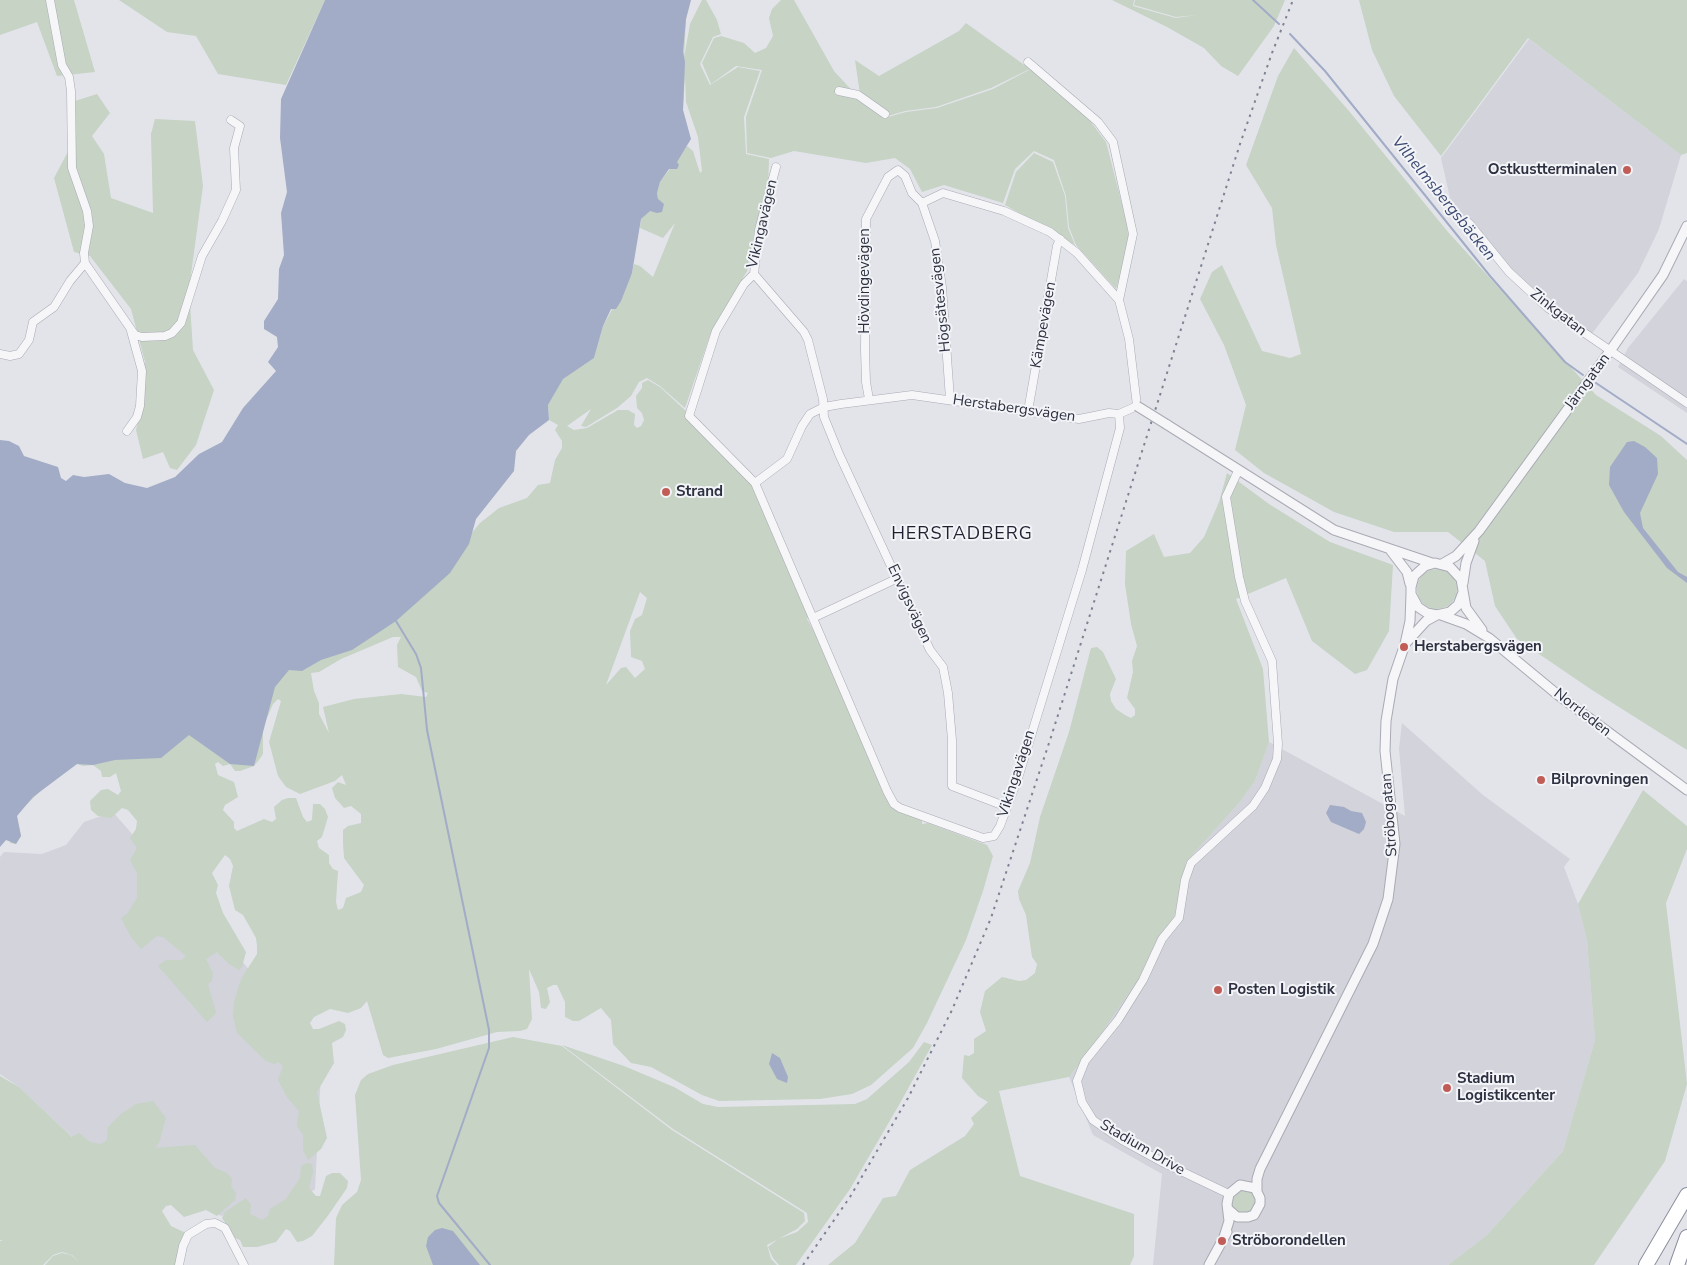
<!DOCTYPE html>
<meta charset="utf-8">
<style>
body{margin:0}
canvas{display:block;background:#e3e4ea}
</style>
<canvas width="1687" height="1265"></canvas>
<script>
const g = document.querySelector('canvas').getContext('2d');
g.lineJoin = 'round';
function fillPath(path, color) {
  g.fillStyle = color;
  g.fill(path, 'evenodd');
}
function poly(rows) {
  const path = new Path2D();
  for (const r of rows) {
    if (r.length === 3) {
      path.moveTo(r[0] + r[2], r[1]);
      path.arc(r[0], r[1], r[2], 0, 2 * Math.PI);
      continue;
    }
    path.moveTo(r[0], r[1]);
    for (let i = 2; i < r.length; i += 2) path.lineTo(r[i], r[i + 1]);
  }
  return path;
}
function stroke(path, color, width, dash) {
  g.strokeStyle = color;
  g.lineWidth = width;
  g.lineCap = dash ? 'butt' : 'round';
  g.setLineDash(dash || []);
  g.stroke(path);
}
function label(font, color, halo, rows, align = 'center') {
  g.font = font + ' "Nunito Sans",sans-serif';
  g.lineWidth = 4;
  g.setLineDash([]);
  g.textBaseline = 'middle';
  g.strokeStyle = halo;
  g.fillStyle = color;
  for (const [text, x, y, turn = 0] of rows) {
    g.save();
    g.translate(x, y);
    g.rotate((+turn || 0) * Math.PI / 180);
    g.textAlign = isNaN(turn) ? turn : align;
    if (halo) g.strokeText(text, 0, 0);
    g.fillText(text, 0, 0);
    g.restore();
  }
}
fillPath(poly([
 [1529,39,1681,155,1659,229,1638,273,1591,335,1512,272,1453,211,1441,158],
 [1684,279,1687,281,1687,413,1618,367,1628,348],
 [1402,723,1483,795,1570,859,1564,867,1578,904,1587,940,1595,1040,1563,1151,1487,1235,1448,1265,1153,1265,1162,1174,1093,1135,1069,1077,1082,1061,1174,918,1186,862,1239,803,1255,781,1269,742,1405,816,1399,749],
 [113,812,322,1054,315,1189,258,1233,242,1209,221,1216,205,1206,158,1188,116,1178,19,1087,0,1074,0,857,4,852,42,854,66,845,84,822]
]), '#d2d3db');
fillPath(poly([
 [0,0,74,0,95,72,57,76,37,22,0,35],
 [119,0,325,0,286,85,218,74,196,36,167,32],
 [691,0,686,19,684,58,690,24,702,0,706,0,717,20,721,34,713,37,700,64,710,85,738,67,760,71,744,117,746,154,769,159,768,189,755,229,747,271,710,335,685,408,660,386,647,378,639,382,631,396,617,408,586,427,581,426,591,409,567,426,574,430,587,428,618,410,628,410,635,414,634,425,637,428,641,426,644,420,642,413,637,408,636,396,642,388,642,383,648,380,660,387,687,412,756,485,809,615,807,619,820,642,889,802,894,808,918,818,922,821,922,824,928,823,987,845,993,856,983,891,966,940,927,1023,913,1048,871,1085,852,1094,820,1099,719,1101,702,1095,651,1067,631,1063,613,1044,611,1020,601,1008,579,1021,573,1021,565,1017,565,1002,557,985,553,985,547,988,550,1002,546,1009,541,1008,539,992,529,969,532,1019,527,1029,520,1031,497,1032,436,1049,388,1058,383,1055,367,1001,361,1008,348,1013,330,1009,314,1017,310,1023,313,1029,319,1029,339,1021,345,1024,346,1030,343,1037,332,1043,334,1063,317,1092,327,1138,321,1149,308,1160,303,1150,303,1135,297,1126,299,1111,287,1097,278,1080,283,1066,278,1062,274,1064,266,1061,237,1033,233,1016,234,1002,241,979,257,954,257,946,256,938,243,915,235,910,229,886,233,866,230,859,225,855,212,873,218,885,216,893,223,913,246,952,242,967,239,970,229,964,217,952,206,959,213,973,212,981,208,984,216,1013,207,1022,158,966,166,960,182,960,186,956,163,937,157,936,141,949,131,937,121,918,127,914,137,898,137,873,130,860,137,848,130,838,136,829,137,821,128,810,122,808,111,818,98,816,91,810,90,801,101,790,108,789,118,795,121,791,116,773,110,777,102,777,101,771,93,765,83,766,77,764,64,773,57,775,20,811,17,816,21,836,16,844,10,843,7,782,466,540,480,523,499,508,527,498,538,485,550,483,555,460,562,448,562,441,555,430,558,425,549,420,548,405,563,378,594,358,603,326,632,273,634,264,640,266,653,277,675,223,663,238,640,228,641,219,658,199,657,193,660,182,687,146,693,151,700,173,702,171,698,137,686,102,685,75,683,110,688,129,670,72],
 [640,592,647,598,642,615,635,619,630,631,631,657,642,661,645,669,635,678,626,667,621,668,606,685],
 [393,637,401,637,397,645,398,667,416,677,422,691,428,693,426,697,401,694,354,699,323,707,329,733,319,714,319,703,314,691,311,673,319,672,341,659],
 [278,699,281,701,269,742,278,776,286,787,300,794,335,781,342,775,346,785,338,782,332,788,335,798,344,808,351,806,361,814,361,823,348,826,343,830,343,843,344,858,364,885,361,892,346,898,343,908,338,910,336,902,338,871,333,869,329,863,329,855,319,848,317,841,322,837,328,817,325,809,320,804,313,804,312,820,307,822,303,817,296,798,288,798,282,800,274,807,276,819,272,822,264,819,237,831,234,828,234,822,223,810,225,805,238,797,234,782,218,775,215,764,218,762,223,766,230,764,235,771,240,771,254,766,259,760,263,754,263,727,273,704],
 [781,0,794,0,834,71,859,98,876,112,888,117,906,112,937,108,993,89,1031,69,1070,101,1090,121,1106,142,1127,224,1129,247,1116,289,1076,245,1069,227,1066,196,1054,160,1034,151,1015,169,1003,203,944,185,922,192,910,169,895,158,866,163,794,151,771,158,747,153,746,117,762,70,736,66,711,84,702,63,714,38,721,36,744,43,755,53,766,48,773,36,769,18,772,9],
 [1112,0,1134,0,1133,6,1176,18,1197,15,1176,17,1134,5,1135,0,1285,0,1274,26,1238,76,1221,66,1204,48,1167,27],
 [1359,0,1687,0,1687,153,1681,155,1528,38,1441,156,1394,96,1372,50],
 [966,23,1030,69,991,88,936,107,905,111,888,116,860,94,855,60,879,76,959,31],
 [1294,48,1349,111,1448,232,1596,395,1661,436,1687,460,1687,750,1592,690,1517,639,1495,606,1485,561,1448,532,1394,532,1334,512,1264,473,1235,450,1246,405,1224,345,1200,299,1212,272,1222,265,1262,351,1290,358,1301,354,1276,245,1272,208,1246,165,1278,76],
 [97,94,110,113,92,136,104,154,111,198,153,213,151,134,155,119,195,121,203,186,189,289,193,350,214,390,196,445,177,470,170,468,163,452,143,459,136,430,141,409,145,362,131,309,90,256,74,252,54,178,71,146,75,101],
 [1034,153,1053,162,1065,196,1068,228,1075,245,1005,205,1016,172],
 [1227,473,1269,504,1330,542,1393,565,1389,631,1367,670,1355,674,1312,641,1286,578,1236,599,1263,669,1269,742,1255,781,1239,803,1186,862,1174,918,1151,961,1082,1061,1069,1077,999,1091,1020,1176,1134,1214,1134,1256,1130,1265,828,1265,855,1243,883,1198,896,1196,910,1170,965,1136,974,1124,971,1118,988,1102,978,1096,962,1078,964,1055,969,1056,974,1053,974,1039,986,1031,980,1012,985,991,1002,977,1019,981,1026,980,1035,973,1037,964,1032,957,1026,915,1019,899,1018,891,1030,863,1040,817,1069,732,1091,648,1097,647,1103,652,1116,679,1110,694,1111,701,1116,709,1125,715,1131,718,1135,715,1135,709,1127,698,1133,672,1132,661,1137,646,1131,624,1125,584,1126,551,1154,534,1164,557,1190,553,1204,537,1219,502],
 [1437,589,20],
 [1643,790,1687,826,1687,849,1666,903,1687,1084,1665,1161,1594,1265,1448,1265,1487,1235,1563,1151,1595,1040,1587,940,1578,904],
 [513,1037,562,1046,672,1130,804,1213,805,1221,797,1229,767,1245,771,1259,777,1265,334,1265,336,1218,342,1205,357,1192,361,1180,355,1095,361,1080,368,1074,393,1065],
 [924,1042,932,1045,899,1105,850,1189,796,1265,779,1265,773,1258,768,1247,778,1239,797,1232,808,1222,807,1213,673,1129,562,1045,624,1066,674,1087,703,1104,718,1107,855,1104,867,1099,909,1062],
 [0,1076,19,1087,72,1137,79,1133,90,1142,101,1144,107,1140,108,1127,121,1114,136,1104,153,1101,166,1118,159,1143,155,1148,195,1145,215,1168,227,1173,232,1179,231,1186,236,1193,235,1200,217,1216,206,1210,184,1217,171,1205,166,1206,162,1211,171,1226,186,1233,182,1239,175,1265,45,1265,53,1256,62,1253,71,1255,80,1263,72,1255,62,1252,53,1255,43,1265,0,1265,0,1241,3,1241,0,1240],
 [306,1163,312,1164,313,1172,309,1188,316,1196,320,1196,326,1176,332,1173,340,1173,348,1181,347,1188,327,1217,312,1236,303,1241,297,1242,290,1231,286,1229,276,1242,257,1247,243,1247,240,1240,235,1238,222,1218,225,1212,246,1198,251,1205,250,1214,262,1220,268,1216,270,1209,286,1199,300,1178,301,1166],
 [1244,1201,13]
]), '#c6d3c5');
fillPath(poly([
 [325,0,691,0,686,19,683,51,685,62,683,110,691,139,677,162,679,165,677,169,669,169,660,182,657,193,658,199,664,204,662,212,657,213,650,211,641,219,632,273,621,301,616,309,611,309,603,326,594,358,563,379,548,405,549,420,529,435,516,451,514,471,476,519,469,544,450,573,396,621,352,650,321,660,302,671,289,670,275,687,254,766,230,764,189,735,161,758,115,760,93,765,77,764,33,797,17,816,21,836,16,844,6,840,0,847,0,440,9,441,19,446,24,456,58,467,61,478,66,481,73,475,84,477,109,474,125,483,147,488,175,477,199,454,222,442,243,408,276,371,268,362,278,347,277,337,264,329,264,321,278,299,279,269,284,255,281,213,287,192,280,138,281,99],
 [1634,441,1645,447,1657,458,1658,474,1640,513,1643,528,1678,572,1687,577,1687,583,1667,568,1624,512,1609,485,1610,467,1627,442],
 [1330,805,1344,807,1351,811,1362,813,1366,822,1364,829,1359,834,1331,822,1326,813],
 [772,1053,780,1058,788,1077,787,1083,777,1079,769,1064],
 [442,1228,453,1231,480,1265,433,1265,426,1246,428,1237,435,1230]
]), '#a2acc6');
stroke(poly([
 [1253,0,1279,24],
 [1290,34,1325,71,1490,276,1565,362,1583,375],
 [1596,383,1687,444],
 [396,621,416,654,421,668,427,730,489,1030,489,1048,437,1196,439,1203,490,1265]
]), '#a2acc6', 2);
const minor = poly([
 [50,0,62,65,69,77,71,91,72,168,87,211,89,226,84,253,85,263,135,335,142,337,165,336,172,333,180,324],
 [1028,62,1098,122,1113,142,1133,234,1119,300],
 [839,91,858,95,885,114],
 [776,167,759,230,754,274,744,284,716,331,689,416,755,483,887,791,894,804,900,808,983,838,994,836,1000,826,1019,775,1082,570,1120,428,1119,414],
 [922,203,935,241,942,287,950,399],
 [1469,223,1509,272,1548,308,1687,403],
 [754,274,804,332,808,340,823,399,824,417,839,454,930,650,943,667,948,693,952,740,952,786,1007,807],
 [181,323,202,256,222,221,236,190,234,148,240,126,231,120],
 [0,354,10,356,19,354,29,340,33,322,54,307,70,281,85,263],
 [1028,411,1057,246,1060,239],
 [127,431,137,417,140,406,142,371,131,331],
 [755,483,787,459,802,426,810,414,824,407,841,404,912,395,1079,419,1109,413,1119,414,1137,406,1129,339,1119,300,1077,253,1050,232,1004,211,943,193,922,203,912,193,905,176,898,170,888,177,866,219,865,350,866,382,869,399],
 [813,618,896,579],
 [1229,1194,1164,1163,1122,1140,1093,1120,1082,1102,1077,1081,1085,1061,1118,1020,1143,980,1162,939,1179,918,1185,880,1191,863,1253,806,1265,788,1277,759,1278,744,1272,661,1245,601,1239,577,1226,497,1238,471],
 [179,1265,183,1246,188,1235,206,1224,215,1223,225,1228,244,1265]
]);
const tertiary = poly([
 [1166,424,1334,530,1432,563],
 [1391,551,1407,572,1410,584],
 [1442,564,1456,556,1479,531,1610,351,1663,275,1687,226],
 [1463,583,1466,563,1474,541],
 [1463,592,1458,605,1450,612,1437,615,1427,613,1418,607,1411,594,1411,587,1414,576,1425,566,1435,563,1450,567,1461,579,1466,608,1482,630],
 [1441,615,1466,624,1489,638,1558,695,1687,790],
 [1405,644,1426,621,1437,615],
 [1257,1192,1257,1179,1260,1169,1373,944,1388,899,1395,844,1385,751,1386,721,1393,679,1405,644,1410,621,1411,594],
 [1224,1237,1229,1221,1227,1204,1229,1194,1240,1185,1255,1188,1260,1198,1260,1204,1254,1215,1248,1217,1237,1217,1228,1209],
 [1209,1265,1227,1232]
]);
const motorway = poly([
 [1646,1265,1687,1195],
 [1677,1265,1687,1237]
]);
stroke(minor, '#a9aab4', 9);
stroke(tertiary, '#a9aab4', 11);
stroke(motorway, '#8c909f', 16);
stroke(minor, '#f6f6f8', 8);
stroke(tertiary, '#f6f6f8', 9);
stroke(motorway, '#fff', 14);
stroke(poly([
 [803,1265,850,1197,908,1098,952,1010,991,918,1051,737,1240,144,1272,53,1293,0]
]), '#7e8292', 2, [2.5, 5]);
const tertiaryBridge = poly([
 [1137,406,1166,424]
]);
stroke(tertiaryBridge, '#a9aab4', 11, []);
stroke(tertiaryBridge, '#f6f6f8', 9);
for (const [x, y, r, color] of [
 [1627,170,5,"#c05d57"],
 [666,492,5,"#c05d57"],
 [1404,647,5,"#c05d57"],
 [1541,780,5,"#c05d57"],
 [1218,990,5,"#c05d57"],
 [1447,1088,5,"#c05d57"],
 [1222,1241,5,"#c05d57"]
]) {
  const dot = new Path2D();
  dot.arc(x, y, r, 0, 2 * Math.PI);
  g.fillStyle = color;
  g.fill(dot);
  stroke(dot, '#f3f4f7', 2);
}
label('bold 15px', '#2d3040', '#f3f4f7', [
 ["Ostkustterminalen",1617,170,"right"],
 ["Strand",676,492],
 ["Herstabergsvägen",1414,647],
 ["Bilprovningen",1551,780],
 ["Posten Logistik",1228,990],
 ["Stadium",1457,1079],
 ["Logistikcenter",1457,1096],
 ["Ströborondellen",1232,1241]
], 'left');
label('15px', '#2d3040', '#f3f4f7', [
 ["Vikingavägen",763,224,-77],
 ["Hövdingevägen",865,281,-90],
 ["Högsätesvägen",941,300,-96],
 ["Zinkgatan",1558,313,38],
 ["Kämpevägen",1044,325,-80],
 ["Järngatan",1588,382,-54],
 ["Herstabergsvägen",1014,409,8],
 ["Envigsvägen",909,604,65],
 ["Norrleden",1582,713,38],
 ["Vikingavägen",1017,774,-72],
 ["Ströbogatan",1390,815,-94],
 ["Stadium Drive",1142,1148,30]
]);
label('italic 16px', '#3b4870', '#f3f4f7', [
 ["Vilhelmsbergsbäcken",1443,199,51]
]);
g.letterSpacing = '1px';
label('18px', '#1f2131', '#f3f4f7', [
 ["HERSTADBERG",962,535]
]);
g.letterSpacing = '0px';
</script>
